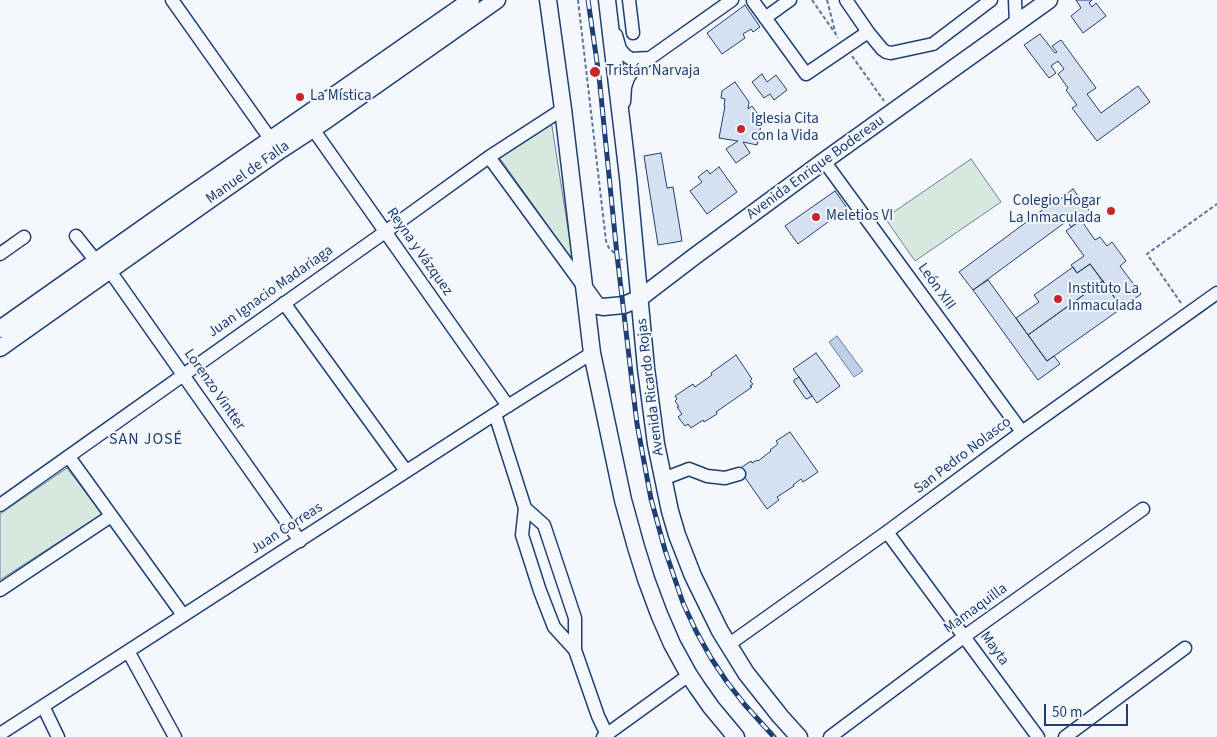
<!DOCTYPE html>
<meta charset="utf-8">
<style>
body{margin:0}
#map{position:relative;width:1217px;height:737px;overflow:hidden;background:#f4f7fb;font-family:"Source Sans 3",sans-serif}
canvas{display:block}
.scale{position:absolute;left:1044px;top:704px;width:84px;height:22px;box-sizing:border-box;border:2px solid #1d3f73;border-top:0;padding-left:6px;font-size:15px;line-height:18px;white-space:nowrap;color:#1d3f73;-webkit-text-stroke:4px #f4f7fb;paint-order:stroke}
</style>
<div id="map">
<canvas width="1217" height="737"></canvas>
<div class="scale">50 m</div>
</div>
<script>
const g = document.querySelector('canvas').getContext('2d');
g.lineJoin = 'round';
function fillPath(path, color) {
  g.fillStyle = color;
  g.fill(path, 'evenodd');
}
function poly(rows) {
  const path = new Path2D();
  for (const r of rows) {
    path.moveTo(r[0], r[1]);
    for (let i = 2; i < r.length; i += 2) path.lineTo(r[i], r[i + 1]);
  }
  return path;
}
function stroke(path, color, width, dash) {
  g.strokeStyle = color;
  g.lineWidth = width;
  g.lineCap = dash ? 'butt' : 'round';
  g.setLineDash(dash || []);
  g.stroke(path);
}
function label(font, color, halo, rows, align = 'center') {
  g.font = font + ' "Source Sans 3",sans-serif';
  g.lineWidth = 4;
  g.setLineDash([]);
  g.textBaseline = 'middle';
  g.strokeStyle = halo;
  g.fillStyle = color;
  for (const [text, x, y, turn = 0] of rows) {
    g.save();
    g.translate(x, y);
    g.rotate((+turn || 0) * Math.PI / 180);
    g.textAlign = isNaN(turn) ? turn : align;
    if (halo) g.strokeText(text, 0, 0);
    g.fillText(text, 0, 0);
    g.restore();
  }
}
const green = poly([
 [551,120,573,261,499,157,551,120],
 [971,159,1001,202,915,261,885,218,971,159],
 [67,468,102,514,0,580,0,514,67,468]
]);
fillPath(green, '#d7e8df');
stroke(green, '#687fa3', 1);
const water = poly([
 [837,336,863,371,854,377,829,342,837,336]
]);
fillPath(water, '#bed0e5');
stroke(water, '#687fa3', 1);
const building = poly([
 [1076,0,1092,0,1089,3,1092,7,1096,3,1106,16,1083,33,1071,16,1081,8,1076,0],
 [745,5,760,27,753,32,751,29,743,34,745,38,722,54,707,33,745,5],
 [1040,34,1055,53,1057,52,1052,46,1061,40,1096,88,1087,94,1101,113,1138,86,1150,102,1097,141,1072,108,1077,105,1066,90,1068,88,1058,74,1064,69,1058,61,1051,66,1056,73,1049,78,1024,45,1040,34],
 [762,74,767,82,776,75,787,90,774,100,770,94,764,98,752,82,762,74],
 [735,82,749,102,748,109,752,106,762,120,757,145,743,142,750,153,736,163,726,149,738,141,719,138,725,106,724,106,725,99,721,98,722,91,735,82],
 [661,153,667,188,673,187,682,241,658,245,644,156,661,153],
 [719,167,737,192,707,214,690,191,702,182,698,177,707,170,710,174,719,167],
 [1073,189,1091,213,1071,227,1067,221,973,290,959,272,1052,203,1054,206,1060,202,1059,200,1073,189],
 [835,191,847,208,798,244,785,226,835,191],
 [1081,220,1095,240,1100,237,1107,246,1112,242,1126,261,1120,266,1141,294,1122,308,1090,264,1077,273,1071,265,1084,256,1066,231,1081,220],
 [1090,264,1103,281,1028,335,1016,318,1039,302,1034,295,1073,267,1077,273,1090,264],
 [988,280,1047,361,1054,356,1060,364,1038,380,973,290,988,280],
 [1103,281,1122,308,1047,361,1028,335,1103,281],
 [816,353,840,386,817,403,793,369,816,353],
 [736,355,752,379,750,381,753,384,750,386,752,387,716,412,717,414,704,422,703,420,691,428,688,424,685,426,678,417,682,414,677,407,679,407,675,401,677,399,675,396,693,384,695,387,712,375,711,373,736,355],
 [799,377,812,396,807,399,805,398,794,382,794,380,799,377],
 [790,432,818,472,803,482,801,479,793,485,794,486,777,497,779,500,767,509,739,469,751,461,752,463,757,460,758,461,771,451,770,450,778,444,776,441,790,432]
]);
fillPath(building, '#d5e0f0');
stroke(building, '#1d3f73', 1);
const minor = poly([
 [172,0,276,147],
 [629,0,633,33],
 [846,0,868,32],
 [1015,0,1016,24],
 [753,1,806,74,868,32,882,49,886,52,891,53,933,44,991,0],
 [765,18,790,0],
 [616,35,620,49,625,55,631,59,649,58],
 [624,102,625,87,628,78,633,70,732,0],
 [308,122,508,406],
 [489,157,584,287],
 [824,161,1022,432],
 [76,236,96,261],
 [0,254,24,237],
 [105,264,300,541],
 [284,303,406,471],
 [495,414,525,508,522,535,540,591,554,627,575,650],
 [69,457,183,615],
 [663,479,689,469,707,476,725,478,739,474],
 [0,505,385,232,489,157,563,109],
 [525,508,544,525,575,618,575,650,598,716,607,735],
 [887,532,1038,737],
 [0,590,111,516],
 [728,645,887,532,1022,432,1217,293],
 [128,651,175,737],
 [43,706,58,737],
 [0,734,495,414,592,353],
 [603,737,689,675],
 [830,737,965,636,1143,509],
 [1065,737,1185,648]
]);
const major = poly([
 [548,0,563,109,592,353,623,500,636,547,646,579,659,614,672,644,689,675,697,687,711,707,736,737],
 [607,0,628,177,646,368,656,444,670,511,677,535,693,576,720,631,746,673,780,716,799,737],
 [585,289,595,303,598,306,603,307,624,305,640,298,695,256,824,161,1049,0],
 [0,329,170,209,316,108,471,0],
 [0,348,154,239,279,151,325,121,497,0]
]);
stroke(minor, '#1d3f73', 15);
stroke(major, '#1d3f73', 19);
stroke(poly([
 [578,0,606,241,609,248,622,260],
 [812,0,835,33],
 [827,0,836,35,838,38],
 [852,56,884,101],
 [1181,303,1147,254,1217,204]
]), '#5e769c', 2, [4, 2.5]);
stroke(minor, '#f4f7fb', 12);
stroke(major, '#f4f7fb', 16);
const rail = poly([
 [588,0,599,76,617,255,637,424,651,499,665,550,683,603,696,631,711,658,727,682,745,705,774,737]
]);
stroke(rail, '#1d3f73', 5);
stroke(rail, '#f4f7fb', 3, [9]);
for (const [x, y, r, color] of [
 [595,72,6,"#c62828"],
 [300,97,5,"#c62828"],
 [741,129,5,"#c62828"],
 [1111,211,5,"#c62828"],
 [816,217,5,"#c62828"],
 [1058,299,5,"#c62828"]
]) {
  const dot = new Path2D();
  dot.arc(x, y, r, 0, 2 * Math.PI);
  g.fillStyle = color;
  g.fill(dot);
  stroke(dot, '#f4f7fb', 2);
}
label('15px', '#1d3f73', '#f4f7fb', [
 ["Tristán Narvaja",606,72],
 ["La Mística",310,97],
 ["Iglesia Cita",751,120],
 ["con la Vida",751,137],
 ["Colegio Hogar",1101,202,"right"],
 ["La Inmaculada",1101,219,"right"],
 ["Meletios VI",826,217],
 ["Instituto La",1068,290],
 ["Inmaculada",1068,307]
], 'left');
label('15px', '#1d3f73', '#f4f7fb', [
 ["Avenida Enrique Bodereau",816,168,-36],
 ["Manuel de Falla",248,173,-35],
 ["Reyna y Vázquez",419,252,55],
 ["León XIII",936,287,54],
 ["Juan Ignacio Madariaga",271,292,-35],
 ["Avenida Ricardo Rojas",651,387,-97],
 ["Lorenzo Vintter",214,390,55],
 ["San Pedro Nolasco",963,456,-37],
 ["Juan Correas",287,529,-33],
 ["Mamaquilla",976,609,-36],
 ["Mayta",994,649,54]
]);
g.letterSpacing = '1px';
label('16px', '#1d3f73', '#f4f7fb', [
 ["SAN JOSÉ",146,440]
]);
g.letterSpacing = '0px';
</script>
